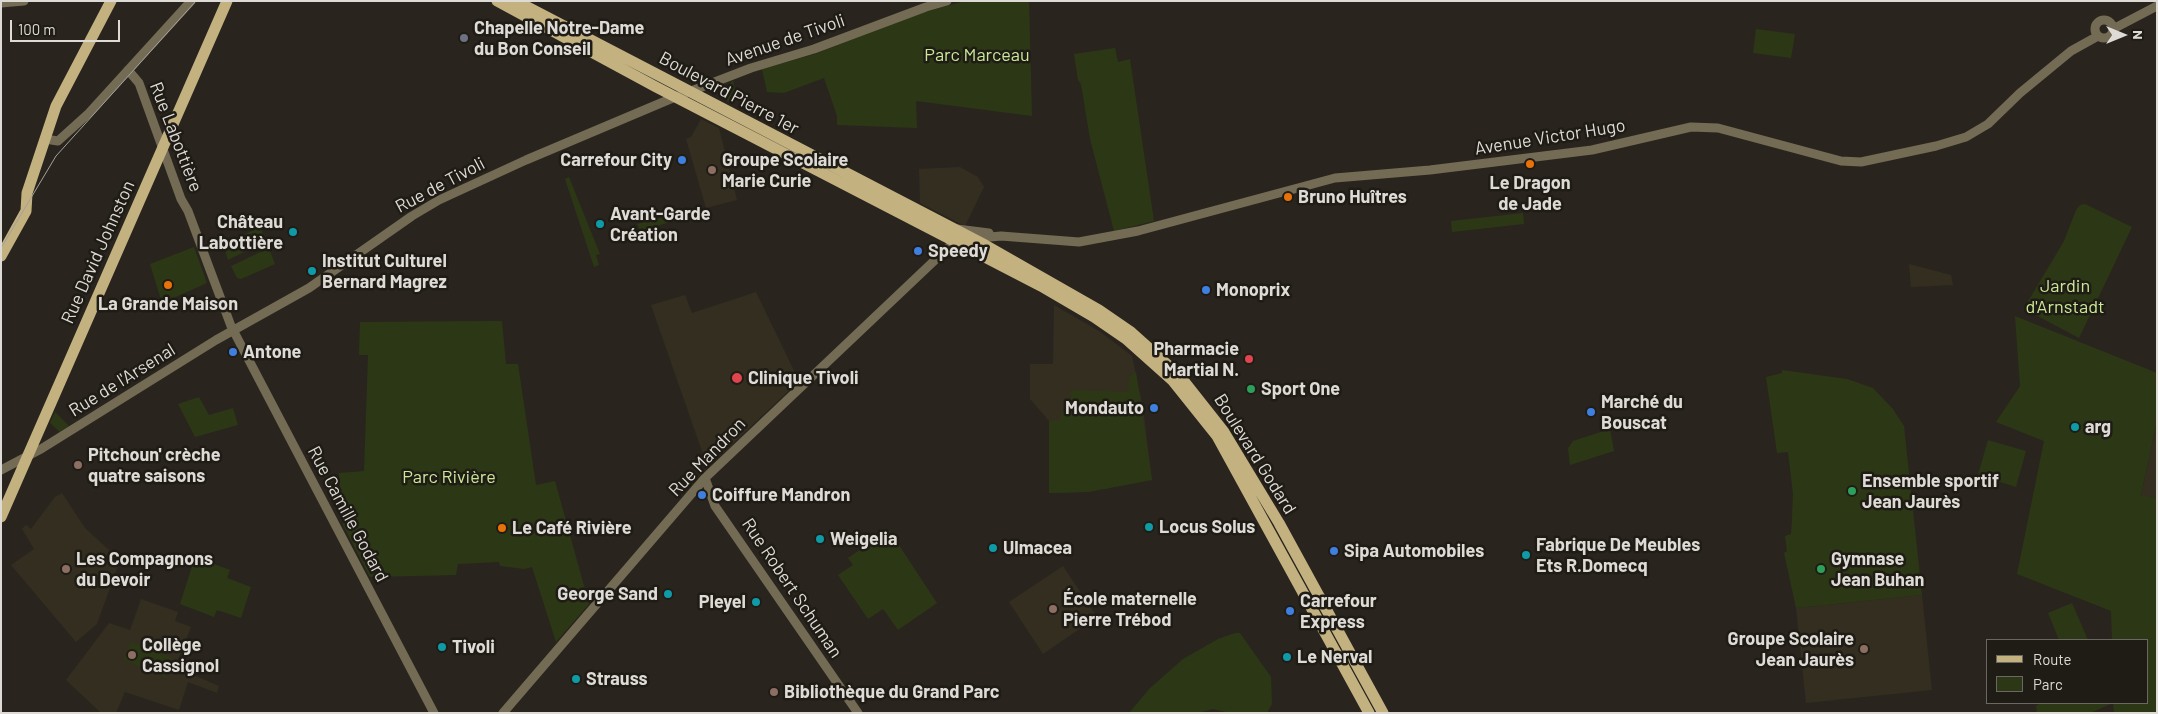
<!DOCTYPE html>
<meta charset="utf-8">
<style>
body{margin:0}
#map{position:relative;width:2158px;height:714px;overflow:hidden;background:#29251e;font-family:Barlow,sans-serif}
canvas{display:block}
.frame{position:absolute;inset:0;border:2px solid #dedbd7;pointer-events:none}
.legend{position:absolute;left:1986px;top:639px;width:162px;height:65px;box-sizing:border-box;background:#1f1c15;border:1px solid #6b6863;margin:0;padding:6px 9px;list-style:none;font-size:15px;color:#dedbd7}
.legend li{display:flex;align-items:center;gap:10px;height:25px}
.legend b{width:25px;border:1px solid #6b6863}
.north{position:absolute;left:2098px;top:10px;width:50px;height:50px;-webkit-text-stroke:4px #1f1c15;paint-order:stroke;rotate:90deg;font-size:14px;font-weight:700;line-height:20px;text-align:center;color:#dedbd7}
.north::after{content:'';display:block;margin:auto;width:18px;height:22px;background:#dedbd7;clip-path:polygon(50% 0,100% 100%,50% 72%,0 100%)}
.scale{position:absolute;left:10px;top:20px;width:110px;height:22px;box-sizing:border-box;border:2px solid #dedbd7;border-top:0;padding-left:6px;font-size:15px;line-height:18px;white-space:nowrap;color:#dedbd7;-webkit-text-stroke:4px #1f1c15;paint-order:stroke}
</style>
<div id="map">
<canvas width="2158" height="714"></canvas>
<div class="frame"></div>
<ul class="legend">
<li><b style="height:6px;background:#c3b180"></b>Route</li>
<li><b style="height:14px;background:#2c3815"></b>Parc</li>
</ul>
<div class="north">N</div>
<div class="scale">100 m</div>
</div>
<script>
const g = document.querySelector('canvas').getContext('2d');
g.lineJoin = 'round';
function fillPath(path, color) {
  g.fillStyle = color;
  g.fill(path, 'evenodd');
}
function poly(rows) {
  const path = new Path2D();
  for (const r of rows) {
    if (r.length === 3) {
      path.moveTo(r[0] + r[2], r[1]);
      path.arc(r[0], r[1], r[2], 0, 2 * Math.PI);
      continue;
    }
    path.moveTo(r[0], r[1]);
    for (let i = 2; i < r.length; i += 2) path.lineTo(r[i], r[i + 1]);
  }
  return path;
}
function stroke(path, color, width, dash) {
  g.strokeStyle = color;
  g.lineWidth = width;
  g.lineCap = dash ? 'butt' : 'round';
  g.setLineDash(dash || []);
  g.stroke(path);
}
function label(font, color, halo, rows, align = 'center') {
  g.font = font + ' Barlow,sans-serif';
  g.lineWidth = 5;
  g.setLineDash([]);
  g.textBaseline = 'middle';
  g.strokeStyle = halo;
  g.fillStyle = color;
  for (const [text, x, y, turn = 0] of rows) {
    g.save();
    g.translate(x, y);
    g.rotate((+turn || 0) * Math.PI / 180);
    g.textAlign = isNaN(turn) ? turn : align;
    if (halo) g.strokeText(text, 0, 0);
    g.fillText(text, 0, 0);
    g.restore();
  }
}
fillPath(poly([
 [701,119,719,128,737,200,706,208,686,139,691,137],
 [960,167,978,177,984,187,965,226,920,203,919,169],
 [1909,264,1951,275,1953,285,1911,287],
 [756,292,799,381,713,462,705,460,651,305,685,295,692,313],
 [1054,305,1099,331,1132,356,1143,408,1152,480,1088,492,1049,493,1049,421,1030,399,1030,364,1053,364],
 [2157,421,2157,498,2141,496],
 [62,493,85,528,120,560,97,624,76,642,11,565,34,549,22,529,26,525,31,529,55,497],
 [1063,566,1097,617,1043,654,1009,602],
 [1922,595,1932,690,1806,703,1796,608],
 [141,599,178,612,175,621,191,627,175,667,219,686,217,693,188,682,179,710,125,692,116,713,101,713,66,680,109,623,130,630]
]), '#342e21');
fillPath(poly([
 [965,1,1029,1,1032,116,916,101,917,128,837,125,837,116,824,78,784,93,767,92,762,69,815,54,918,14],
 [1756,29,1795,34,1791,58,1753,53],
 [1115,48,1118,62,1130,59,1154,221,1114,231,1090,139,1081,84,1078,80,1074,54],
 [733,80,736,94,731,104,726,100,725,91],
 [569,177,600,254,596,255,599,265,594,267,565,179],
 [2085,204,2132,227,2079,338,2030,312,2027,309,2027,303,2064,241,2076,210,2080,205],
 [1523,213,1524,224,1452,232,1451,221],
 [672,214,674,220,670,222,640,231,637,224],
 [258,228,261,229,266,241,228,260,223,244],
 [194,247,207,283,162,303,150,264],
 [269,248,275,264,241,279,237,278,231,266],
 [2015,316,2157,373,2157,421,2141,495,2157,498,2157,713,2114,713,2113,703,2090,713,2037,713,2036,706,2040,703,2147,703,2147,640,2112,640,2111,611,2017,574,2044,441,1996,422,2020,386],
 [502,321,506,364,518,364,536,485,555,481,589,604,556,642,532,567,524,569,500,566,499,562,458,564,456,575,370,577,343,525,339,473,364,471,368,355,359,355,360,322],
 [1782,370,1847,379,1873,388,1893,409,1904,426,1922,595,1796,608,1784,553,1787,551,1785,536,1791,534,1792,518,1793,494,1788,452,1777,453,1766,377,1782,373],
 [1136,372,1152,480,1088,492,1049,493,1049,421,1060,420,1062,412,1071,405,1071,390,1128,392,1129,377],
 [199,397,209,415,233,408,238,425,195,437,178,404],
 [55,412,69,426,60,432,50,423],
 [1610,429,1614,451,1570,465,1568,448,1573,441],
 [1988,440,2026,451,2016,487,1978,475],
 [889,530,937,603,898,630,883,609,868,619,838,575,853,565,848,558],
 [195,557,230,570,227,578,251,587,241,618,217,610,214,617,180,604],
 [2072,603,2088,640,2059,640,2048,613],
 [1235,633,1240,633,1271,677,1272,704,1267,713,1230,713,1213,709,1197,713,1129,713,1150,688,1183,659,1218,639],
 [131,642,172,658,165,677,124,660]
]), '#2c3815');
stroke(poly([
 [1,3,24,1],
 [2104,29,9],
 [2113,29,2157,6],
 [128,70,139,83,181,199,188,211,231,326,434,713],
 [45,139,58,141,89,113,191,1],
 [957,229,989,233],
 [969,239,1001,236,1079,242,1138,231,1335,178,1430,170,1592,150,1691,127,1718,128,1841,161,1861,162,1936,146,1966,137,1988,124,2020,93,2071,51,2098,36],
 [1,470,41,449,216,340,309,288,412,216,439,200,526,160,668,100,751,68,814,49,926,7,947,1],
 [705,478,715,506,858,713],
 [503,713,705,478,954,242]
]), '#746b54', 9);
stroke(poly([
 [497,1,656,87,1041,286,1094,317,1126,339,1173,381,1217,436,1369,713],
 [516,1,985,245,1099,310,1131,332,1179,375,1224,432,1279,523,1383,713],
 [1,256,26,211,27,193,56,106,111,1],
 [1,517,227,1]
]), '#c3b180', 11);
stroke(poly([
 [1,248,56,156,196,1]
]), '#a4a19c', 1);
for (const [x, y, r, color] of [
 [464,38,5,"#6b7280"],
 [682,160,5,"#3f7fe0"],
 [1530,164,5,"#e8710a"],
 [712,170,5,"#8d6e63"],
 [1288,197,5,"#e8710a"],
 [600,224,5,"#0f9aa8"],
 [293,232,5,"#0f9aa8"],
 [918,251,5,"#3f7fe0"],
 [312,271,5,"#0f9aa8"],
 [168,285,5,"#e8710a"],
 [1206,290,5,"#3f7fe0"],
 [233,352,5,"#3f7fe0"],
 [1249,359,5,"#e0444e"],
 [737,378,6,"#e0444e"],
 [1251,389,5,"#2e9e5b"],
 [1154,408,5,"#3f7fe0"],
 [1591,412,5,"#3f7fe0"],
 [2075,427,5,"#0f9aa8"],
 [78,465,5,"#8d6e63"],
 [1852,491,5,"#2e9e5b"],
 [702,495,5,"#3f7fe0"],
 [1149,527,5,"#0f9aa8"],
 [502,528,5,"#e8710a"],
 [820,539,5,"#0f9aa8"],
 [993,548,5,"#0f9aa8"],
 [1334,551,5,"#3f7fe0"],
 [1526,555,5,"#0f9aa8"],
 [66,569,5,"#8d6e63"],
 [1821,569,5,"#2e9e5b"],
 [668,594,5,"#0f9aa8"],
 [756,602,5,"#0f9aa8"],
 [1053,609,5,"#8d6e63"],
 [1290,611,5,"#3f7fe0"],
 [442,647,5,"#0f9aa8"],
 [1864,649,5,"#8d6e63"],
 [132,655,5,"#8d6e63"],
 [1287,657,5,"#0f9aa8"],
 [576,679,5,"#0f9aa8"],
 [774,692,5,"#8d6e63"]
]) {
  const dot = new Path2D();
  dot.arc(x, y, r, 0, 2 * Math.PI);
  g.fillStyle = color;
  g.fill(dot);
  stroke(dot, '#1f1c15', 2);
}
label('bold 18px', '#dedbd7', '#1f1c15', [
 ["Chapelle Notre-Dame",474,28],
 ["du Bon Conseil",474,49],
 ["Carrefour City",672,160,"right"],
 ["Groupe Scolaire",722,160],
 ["Marie Curie",722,181],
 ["Le Dragon",1530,183,"center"],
 ["de Jade",1530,204,"center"],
 ["Bruno Huîtres",1298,197],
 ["Avant-Garde",610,214],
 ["Création",610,235],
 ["Château",283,222,"right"],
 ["Labottière",283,243,"right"],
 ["Speedy",928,251],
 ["Institut Culturel",322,261],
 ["Bernard Magrez",322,282],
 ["Monoprix",1216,290],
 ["La Grande Maison",168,304,"center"],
 ["Pharmacie",1239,349,"right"],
 ["Martial N.",1239,370,"right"],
 ["Antone",243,352],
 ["Clinique Tivoli",748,378],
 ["Sport One",1261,389],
 ["Marché du",1601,402],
 ["Bouscat",1601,423],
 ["Mondauto",1144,408,"right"],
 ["arg",2085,427],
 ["Pitchoun' crèche",88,455],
 ["quatre saisons",88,476],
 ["Ensemble sportif",1862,481],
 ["Jean Jaurès",1862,502],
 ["Coiffure Mandron",712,495],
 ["Locus Solus",1159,527],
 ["Le Café Rivière",512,528],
 ["Weigelia",830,539],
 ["Fabrique De Meubles",1536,545],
 ["Ets R.Domecq",1536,566],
 ["Ulmacea",1003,548],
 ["Sipa Automobiles",1344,551],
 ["Les Compagnons",76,559],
 ["du Devoir",76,580],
 ["Gymnase",1831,559],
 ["Jean Buhan",1831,580],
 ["George Sand",658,594,"right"],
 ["École maternelle",1063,599],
 ["Pierre Trébod",1063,620],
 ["Carrefour",1300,601],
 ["Express",1300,622],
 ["Pleyel",746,602,"right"],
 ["Groupe Scolaire",1854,639,"right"],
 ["Jean Jaurès",1854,660,"right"],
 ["Collège",142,645],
 ["Cassignol",142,666],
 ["Tivoli",452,647],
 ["Le Nerval",1297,657],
 ["Strauss",586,679],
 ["Bibliothèque du Grand Parc",784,692]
], 'left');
label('18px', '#dedbd7', '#1f1c15', [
 ["Avenue de Tivoli",785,40,-19],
 ["Boulevard Pierre 1er",729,93,28],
 ["Rue Labottière",176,137,69],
 ["Avenue Victor Hugo",1550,137,-9],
 ["Rue de Tivoli",440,185,-28],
 ["Rue David Johnston",98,252,-66],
 ["Rue de l'Arsenal",122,380,-32],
 ["Boulevard Godard",1255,454,58],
 ["Rue Mandron",707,457,-46],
 ["Rue Camille Godard",348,514,62],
 ["Rue Robert Schuman",792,588,56]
]);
label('18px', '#cae897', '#1f1c15', [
 ["Parc Marceau",977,55],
 ["Jardin",2065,286],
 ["d'Arnstadt",2065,307],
 ["Parc Rivière",449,477]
]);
</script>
